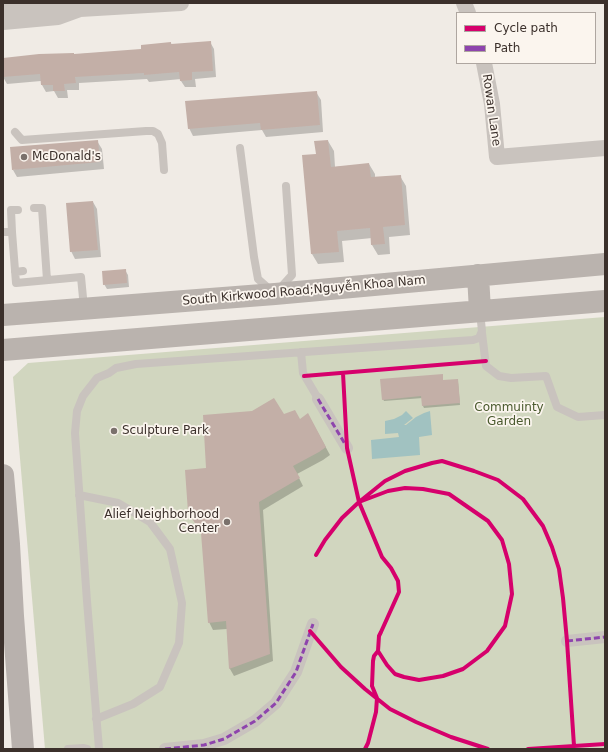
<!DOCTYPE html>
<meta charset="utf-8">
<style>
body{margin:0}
#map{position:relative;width:608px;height:752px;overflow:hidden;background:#f0ebe5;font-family:"DejaVu Sans",sans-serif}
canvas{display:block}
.frame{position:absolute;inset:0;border:4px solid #3b302b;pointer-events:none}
.legend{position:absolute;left:456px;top:12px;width:140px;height:52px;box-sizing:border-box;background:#fbf5ee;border:1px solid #aea6a0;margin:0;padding:5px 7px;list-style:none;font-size:12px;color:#3b302b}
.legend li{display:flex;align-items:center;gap:8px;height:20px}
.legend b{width:20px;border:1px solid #aea6a0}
</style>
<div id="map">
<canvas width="608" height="752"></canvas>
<div class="frame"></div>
<ul class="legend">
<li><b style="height:5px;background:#d6006c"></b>Cycle path</li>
<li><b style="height:5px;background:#8e44ad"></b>Path</li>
</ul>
</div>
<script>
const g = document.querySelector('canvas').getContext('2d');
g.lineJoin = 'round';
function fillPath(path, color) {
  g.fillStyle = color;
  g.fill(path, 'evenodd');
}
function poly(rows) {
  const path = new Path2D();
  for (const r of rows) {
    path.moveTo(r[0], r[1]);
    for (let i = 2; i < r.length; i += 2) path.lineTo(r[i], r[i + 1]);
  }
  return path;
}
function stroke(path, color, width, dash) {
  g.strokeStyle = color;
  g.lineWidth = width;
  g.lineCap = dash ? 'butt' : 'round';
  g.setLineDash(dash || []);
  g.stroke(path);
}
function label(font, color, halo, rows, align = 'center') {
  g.font = font + ' "DejaVu Sans",sans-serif';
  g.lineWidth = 3.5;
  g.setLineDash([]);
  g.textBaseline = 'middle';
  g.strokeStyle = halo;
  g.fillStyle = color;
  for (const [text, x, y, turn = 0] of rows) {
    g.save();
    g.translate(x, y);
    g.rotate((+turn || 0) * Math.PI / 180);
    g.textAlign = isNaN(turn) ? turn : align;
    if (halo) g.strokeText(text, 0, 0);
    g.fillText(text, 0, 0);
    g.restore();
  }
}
fillPath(poly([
 [605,317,605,749,45,749,13,377,28,363]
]), '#d1d6bf');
fillPath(poly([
 [406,411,413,418,404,425,406,425,416,417,424,413,430,411,432,435,419,437,420,455,372,459,371,440,399,437,398,433,385,434,385,421,394,419,402,415]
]), '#a1c2c1');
fillPath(poly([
 [210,42,214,49,216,77,195,79,196,87,185,87,181,81,181,79,149,82,147,79,79,83,79,90,67,90,68,98,58,98,54,91,46,92,42,85,41,81,7,84,3,77,3,59,142,50,171,43,172,45],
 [316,92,321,100,323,132,266,137,262,130,193,136,189,128],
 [97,141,102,149,104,169,17,177,13,170],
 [328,141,334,151,335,167,369,164,375,174,375,178,400,176,406,186,410,235,389,237,390,254,378,255,372,245,372,238,342,241,344,262,318,264,312,254,303,156,317,155],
 [93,202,97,209,101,257,75,259,71,251],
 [125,270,128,275,129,287,107,289,104,284],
 [442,375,443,381,457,380,458,382,460,405,424,408,423,406,423,398,384,401,383,399],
 [283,415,299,420,312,422,330,455,323,460,297,474,303,486,263,510,273,661,234,676,230,669,227,629,213,630,209,622,207,469]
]), '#0003');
fillPath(poly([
 [211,41,213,71,192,72,192,80,180,81,179,72,144,75,144,73,75,77,76,83,64,84,65,91,53,91,53,85,41,85,40,74,3,77,3,58,39,54,74,53,74,54,141,49,141,45,171,42,171,44],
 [317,91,320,125,261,130,260,123,188,129,185,101],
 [98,140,100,162,12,170,10,147],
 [328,140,331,167,369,163,371,177,401,175,405,225,383,227,385,244,371,245,370,228,337,231,339,252,311,254,302,155,316,154,314,141],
 [93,201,98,250,70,252,66,203],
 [126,269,127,283,103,285,102,271],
 [443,374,443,380,458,379,460,403,422,406,421,396,382,400,380,379],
 [274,398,284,414,295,410,300,419,308,413,326,447,319,452,293,466,300,478,259,502,270,654,229,669,226,621,208,623,201,533,188,512,185,470,206,468,203,415,252,411]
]), '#c3afa7');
stroke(poly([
 [15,132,22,140,146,131,153,131,158,134,162,143,164,170],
 [240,148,254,257,258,279,275,294,292,275,286,186],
 [34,208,42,208,47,280],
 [3,232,12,232,16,283,81,277,84,308],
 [12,232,11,210,18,210],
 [15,272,23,271],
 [482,333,486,366,499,376,511,378,546,376,557,407,578,417,605,415],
 [301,352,303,373,316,395],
 [79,495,118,503,150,522,170,549,182,603,179,643,160,687,133,704,96,719],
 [68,749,83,748,87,749],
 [99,749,87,601,75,433,77,411,83,396,97,378,109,373,116,368,136,364,473,340,479,338,482,331,480,312]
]), '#c9c3be', 8);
stroke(poly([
 [318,399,347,448],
 [567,641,605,637],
 [165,749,204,745,224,739,255,721,276,703,296,672,313,624]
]), '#c9c3be', 12);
stroke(poly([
 [59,3,80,9,181,3],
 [464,3,468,13],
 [3,7,53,3],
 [3,22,58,17,80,9],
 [484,63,492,104,497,157,605,148]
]), '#c9c3be', 16);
stroke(poly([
 [478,275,480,311],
 [3,315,275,294,605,264],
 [3,350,605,301]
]), '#bab3ae', 22);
stroke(poly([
 [3,475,9,544,13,616,23,749]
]), '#b8b1ad', 22);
stroke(poly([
 [318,399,345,444],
 [567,641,605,637],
 [165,749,204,745,224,739,255,721,276,703,296,672,313,624]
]), '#8e44ad', 3, [6, 3]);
stroke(poly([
 [343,373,347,448,359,502,382,557,391,568,398,581,399,592,381,632,379,636,378,651,374,656,373,661,372,686,377,698,376,712,368,743,365,749],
 [304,376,486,361],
 [316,555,325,540,342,518,359,502],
 [310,631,341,667,365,689,390,709,416,722,451,737,488,749],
 [378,651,387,665,395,674,404,677,419,680,443,676,463,669,487,651,505,626,512,594,509,564,502,540,488,521,449,494,423,489,405,488,388,491,359,502,385,481,405,471,432,463,442,461,474,471,498,480,523,499,543,526,552,547,559,569,563,598,567,641,574,746],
 [528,749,605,744]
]), '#d6006c', 4);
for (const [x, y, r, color] of [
 [24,157,4,"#7a716c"],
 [114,431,4,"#7a716c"],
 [227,522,4,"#7a716c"]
]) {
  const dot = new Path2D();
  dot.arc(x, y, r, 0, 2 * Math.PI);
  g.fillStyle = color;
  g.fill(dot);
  stroke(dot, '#fbf5ee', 1.5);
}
label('12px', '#3b302b', '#fbf5ee', [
 ["Rowan Lane",491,110,82],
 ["South Kirkwood Road;Nguyễn Khoa Nam",304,291,-5]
]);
label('12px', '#3b302b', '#fbf5ee', [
 ["McDonald's",32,157],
 ["Sculpture Park",122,431],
 ["Alief Neighborhood",219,515,"right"],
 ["Center",219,529,"right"]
], 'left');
label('12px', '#4a5a2e', '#fbf5ee', [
 ["Commuinty",509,408],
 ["Garden",509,422]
]);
</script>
